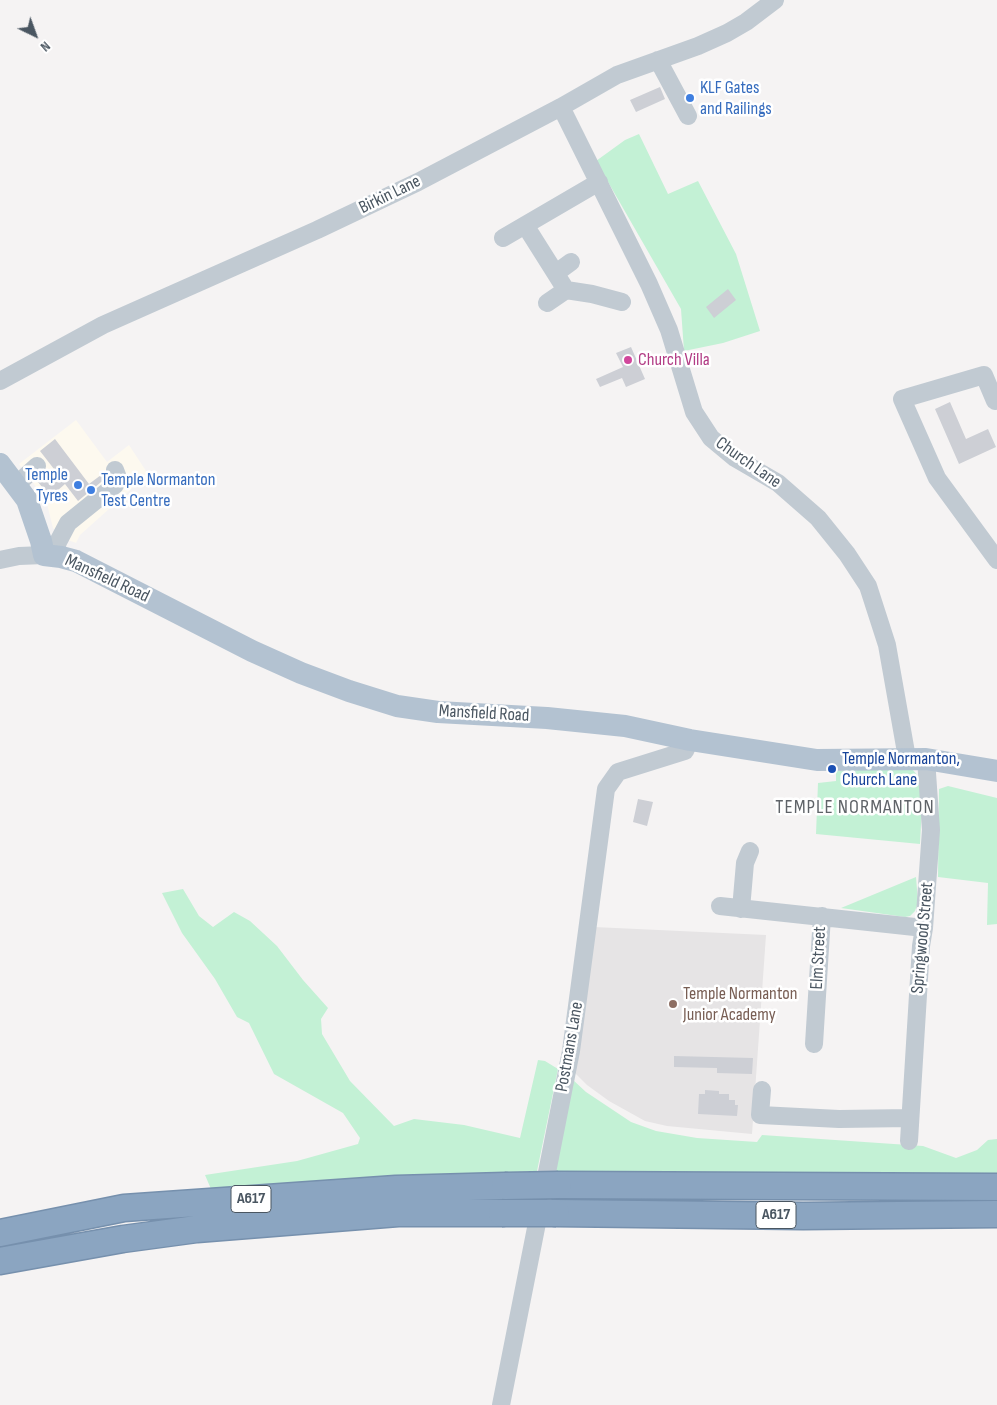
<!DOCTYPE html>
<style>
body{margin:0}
#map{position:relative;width:997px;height:1405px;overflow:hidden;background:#f5f3f3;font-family:"Sofia Sans Condensed",sans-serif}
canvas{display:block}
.north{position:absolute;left:10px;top:10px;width:50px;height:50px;-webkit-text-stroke:4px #fff;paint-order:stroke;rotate:138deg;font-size:14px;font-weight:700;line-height:20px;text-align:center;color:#4a5661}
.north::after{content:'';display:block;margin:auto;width:18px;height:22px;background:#4a5661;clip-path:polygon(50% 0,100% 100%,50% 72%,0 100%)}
</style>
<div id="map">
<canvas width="997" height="1405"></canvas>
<div class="north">N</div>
</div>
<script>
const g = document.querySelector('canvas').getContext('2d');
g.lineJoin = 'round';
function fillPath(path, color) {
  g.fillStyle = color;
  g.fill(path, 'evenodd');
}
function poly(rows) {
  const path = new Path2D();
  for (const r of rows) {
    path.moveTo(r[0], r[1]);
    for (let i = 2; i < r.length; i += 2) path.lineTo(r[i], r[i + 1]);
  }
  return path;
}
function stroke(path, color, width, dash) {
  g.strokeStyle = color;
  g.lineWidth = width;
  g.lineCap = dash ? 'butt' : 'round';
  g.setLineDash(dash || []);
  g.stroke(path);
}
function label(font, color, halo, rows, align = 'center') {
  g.font = font + ' "Sofia Sans Condensed",sans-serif';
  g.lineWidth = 5;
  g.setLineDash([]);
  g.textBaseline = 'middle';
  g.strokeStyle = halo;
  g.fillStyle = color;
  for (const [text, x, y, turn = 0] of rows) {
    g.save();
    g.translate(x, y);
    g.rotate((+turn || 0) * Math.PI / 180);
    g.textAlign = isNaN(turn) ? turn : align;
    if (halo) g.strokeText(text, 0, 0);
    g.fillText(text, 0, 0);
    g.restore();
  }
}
fillPath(poly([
 [76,420,107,462,129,445,148,474,80,535,76,543,68,540,53,528,46,500,19,464]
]), '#fdf9ef');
fillPath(poly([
 [594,927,766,935,752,1134,667,1126,645,1121,609,1101,587,1085,575,1073]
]), '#e6e4e5');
fillPath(poly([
 [639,134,668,194,698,181,736,254,760,331,723,343,684,351,681,309,596,161,625,140],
 [906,768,912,769,919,777,922,805,920,844,816,834,818,783,836,781,836,771],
 [948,786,997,798,997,924,987,925,988,883,938,877,939,789],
 [916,877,918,902,915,911,910,916,905,917,841,908],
 [183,889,199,916,213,927,234,912,250,921,277,946,303,980,328,1008,321,1019,322,1034,350,1081,394,1126,414,1119,464,1125,520,1138,538,1060,545,1061,558,1069,537,1171,211,1189,205,1175,297,1161,358,1144,360,1138,343,1113,274,1074,249,1023,237,1017,215,979,182,933,162,893],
 [572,1079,586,1092,631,1122,656,1131,697,1138,757,1142,762,1135,923,1146,956,1158,977,1150,988,1140,997,1139,997,1175,642,1174,555,1171]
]), '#c3f1d5');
fillPath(poly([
 [660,87,665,99,636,112,630,100],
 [728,289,736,300,714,318,706,307],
 [631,347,645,379,626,387,622,378,600,387,596,379,623,367,616,353],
 [950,402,966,439,988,429,996,447,959,464,935,409],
 [55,439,89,484,105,472,106,478,78,501,65,484,50,497,38,482,54,469,40,451],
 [638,799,653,802,647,826,633,822],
 [674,1056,753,1058,752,1074,717,1073,717,1068,674,1067],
 [705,1090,719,1091,719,1094,729,1094,729,1100,735,1100,735,1105,738,1105,737,1116,698,1114,699,1094,705,1094]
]), '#cdcfd5');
const highway = poly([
 [558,1185,997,1187],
 [556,1213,803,1216,997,1214],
 [0,1233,124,1208,396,1189,505,1186],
 [0,1261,123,1239,197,1229,398,1213,502,1213]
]);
stroke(highway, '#7690ad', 29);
stroke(poly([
 [658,60,688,116],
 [561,107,649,284,669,330,694,412,711,438,735,458,778,483,818,518,847,554,868,586,887,645,907,758],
 [525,225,566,290,547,303],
 [503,238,599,182],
 [556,273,571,262],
 [566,290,592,294,622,302],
 [0,381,103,325,317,230,418,182,561,107,617,75,698,46,727,33,746,22,775,0],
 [995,401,984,375,902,399,937,478,997,560],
 [16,485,37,466],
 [54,556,58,542,68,523,115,485,118,478,115,470],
 [0,560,19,556,44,555],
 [720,906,924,928],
 [741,909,745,863,750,851],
 [814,1044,822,916],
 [762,1090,760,1115,839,1119,910,1118],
 [909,1141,921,946,924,928,931,830,926,759],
 [501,1405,571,1051,606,789,618,772,685,751,690,740]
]), '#c1cad2', 18);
stroke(poly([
 [0,464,27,500,41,541,44,555,61,557,76,561,252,651,301,673,349,691,397,706,438,712,547,718,625,726,690,740,817,760,926,759,997,771]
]), '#b3c2d1', 22);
stroke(highway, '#8ba5c1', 26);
const highwayBridge = poly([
 [505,1186,558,1185],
 [502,1213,556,1213]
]);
stroke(highwayBridge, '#7690ad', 29, []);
stroke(highwayBridge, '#8ba5c1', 26);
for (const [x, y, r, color] of [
 [690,98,5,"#3f7fe0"],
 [628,360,5,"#d1479c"],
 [78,485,5,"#3f7fe0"],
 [91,490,5,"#3f7fe0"],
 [832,769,5,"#1a4fb4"],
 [673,1004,5,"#8d6e63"]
]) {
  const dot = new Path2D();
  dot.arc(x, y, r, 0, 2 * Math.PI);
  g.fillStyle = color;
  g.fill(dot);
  stroke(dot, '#fff', 2);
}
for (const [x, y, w] of [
 [251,1199,40],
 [776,1215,40]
]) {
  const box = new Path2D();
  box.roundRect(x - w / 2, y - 13.5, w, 27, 4);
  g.fillStyle = '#fff';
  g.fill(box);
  stroke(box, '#4a5661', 1);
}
label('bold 16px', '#4a5661', null, [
 ["A617",251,1199],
 ["A617",776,1215]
]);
label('18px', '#366cbe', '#fff', [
 ["KLF Gates",700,88],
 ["and Railings",700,109],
 ["Temple",68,475,"right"],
 ["Tyres",68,496,"right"],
 ["Temple Normanton",101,480],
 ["Test Centre",101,501]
], 'left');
label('18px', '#4a5661', '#fff', [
 ["Birkin Lane",390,195,-26],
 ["Church Lane",748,463,35],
 ["Mansfield Road",107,579,25],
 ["Mansfield Road",484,714,3],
 ["Springwood Street",923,938,-85],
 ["Elm Street",819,958,-87],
 ["Postmans Lane",570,1047,-80]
]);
label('18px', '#b23c85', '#fff', [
 ["Church Villa",638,360]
], 'left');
label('18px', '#164399', '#fff', [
 ["Temple Normanton,",842,759],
 ["Church Lane",842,780]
], 'left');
label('18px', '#785e54', '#fff', [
 ["Temple Normanton",683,994],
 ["Junior Academy",683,1015]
], 'left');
g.letterSpacing = '1px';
label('20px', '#5f6368', '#fff', [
 ["TEMPLE NORMANTON",855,808]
]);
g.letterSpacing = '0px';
</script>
